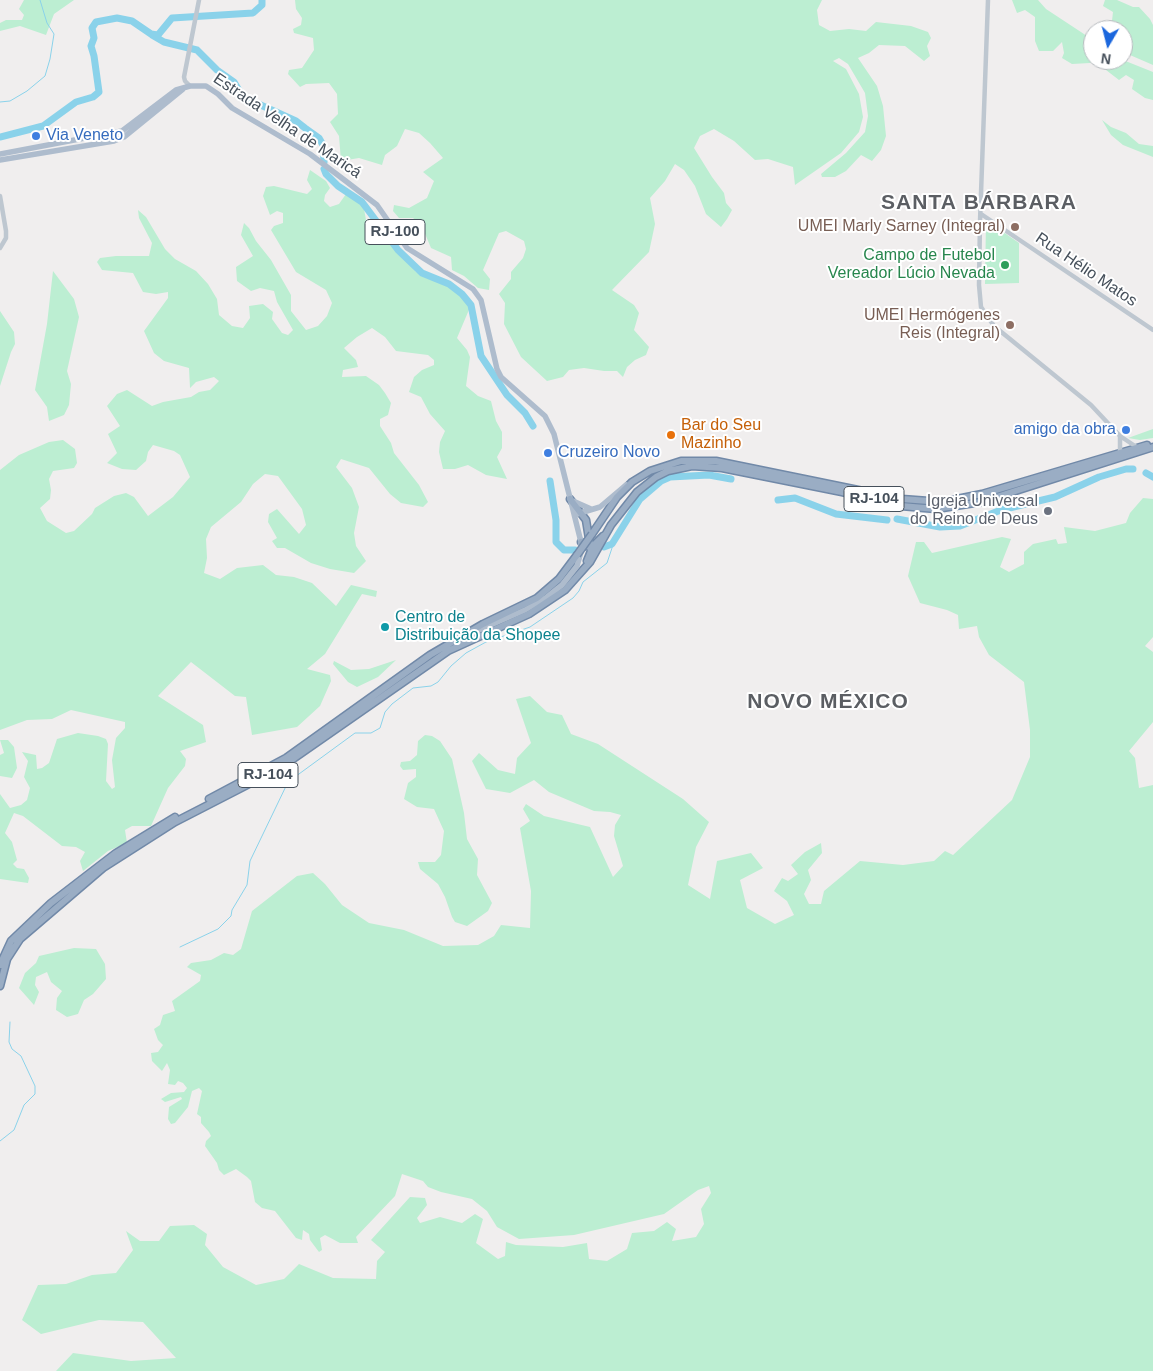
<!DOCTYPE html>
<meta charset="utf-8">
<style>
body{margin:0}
#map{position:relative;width:1153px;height:1371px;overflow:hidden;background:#f0eeee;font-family:Arial,sans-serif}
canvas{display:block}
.north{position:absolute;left:1083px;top:20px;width:50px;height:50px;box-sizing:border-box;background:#fff;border:1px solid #b5b9bd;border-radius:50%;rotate:188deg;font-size:14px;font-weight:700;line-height:20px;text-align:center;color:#46505b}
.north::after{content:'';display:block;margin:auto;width:18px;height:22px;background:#1b67dd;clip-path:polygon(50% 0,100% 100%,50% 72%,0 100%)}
</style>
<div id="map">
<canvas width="1153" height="1371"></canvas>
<div class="north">N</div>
</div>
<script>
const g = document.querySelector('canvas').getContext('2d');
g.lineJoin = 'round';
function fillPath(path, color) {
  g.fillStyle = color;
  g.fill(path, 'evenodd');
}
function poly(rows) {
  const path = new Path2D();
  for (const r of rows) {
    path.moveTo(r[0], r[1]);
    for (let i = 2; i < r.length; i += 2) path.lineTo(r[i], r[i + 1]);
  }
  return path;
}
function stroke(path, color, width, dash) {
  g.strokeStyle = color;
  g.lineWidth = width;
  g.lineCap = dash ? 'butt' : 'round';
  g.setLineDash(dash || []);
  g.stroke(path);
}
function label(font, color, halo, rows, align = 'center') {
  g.font = font + ' Arial,sans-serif';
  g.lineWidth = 4;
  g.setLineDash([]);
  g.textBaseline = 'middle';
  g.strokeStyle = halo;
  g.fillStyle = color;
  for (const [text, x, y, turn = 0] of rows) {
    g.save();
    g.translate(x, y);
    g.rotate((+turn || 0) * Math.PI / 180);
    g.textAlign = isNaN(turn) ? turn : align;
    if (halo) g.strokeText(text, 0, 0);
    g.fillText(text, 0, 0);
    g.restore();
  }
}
fillPath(poly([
 [24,0,74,0,54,14,46,35,20,26,0,31,0,23,6,20,22,20,24,15,19,9],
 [295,0,822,0,817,10,819,25,830,31,849,29,866,31,876,22,911,26,928,32,931,38,927,46,930,56,924,61,905,46,879,45,869,53,858,58,877,86,883,106,886,136,881,150,872,161,861,155,846,171,835,177,822,177,821,174,846,153,865,132,868,116,865,93,848,64,839,58,833,61,846,69,859,94,863,117,859,132,841,153,795,185,793,167,768,159,755,160,734,141,714,129,700,136,694,148,712,177,724,193,726,203,732,210,727,219,721,227,706,214,695,186,684,170,675,164,665,181,650,198,655,224,649,252,612,290,634,305,639,313,634,330,649,347,646,355,635,360,627,367,623,377,617,371,604,371,584,368,569,370,563,377,547,381,521,357,504,324,505,303,499,294,511,279,511,272,523,258,526,249,524,241,506,231,499,233,483,270,490,279,489,290,478,288,464,276,452,270,451,257,431,248,421,224,413,218,399,218,393,211,394,205,409,208,427,198,434,181,423,172,443,158,430,143,419,133,405,129,397,146,385,155,382,165,359,158,341,161,339,136,330,122,338,114,337,94,329,83,306,84,300,87,288,74,289,70,302,68,314,50,313,38,294,33,293,29,301,25,302,18,296,9],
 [1012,0,1038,0,1046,9,1087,36,1093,45,1094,60,1090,63,1072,64,1062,58,1064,53,1062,42,1053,51,1039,51,1035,41,1035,17,1025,10,1017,13],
 [1105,0,1117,0,1133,7,1139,7,1150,19,1153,25,1153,65,1123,52,1123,30,1111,30,1113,12,1103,6],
 [1100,60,1123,60,1153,72,1153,100,1145,98,1132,89,1134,80,1126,75,1119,80,1106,70],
 [1102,120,1111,127,1126,133,1139,144,1153,146,1153,157,1123,145,1111,135],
 [310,170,326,181,330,188,325,195,324,201,330,207,339,204,346,194,356,199,364,209,366,220,372,231,386,235,416,272,449,284,471,305,457,338,467,350,470,357,466,386,478,396,491,401,496,421,502,432,502,448,497,457,507,479,486,475,468,465,455,469,443,469,439,452,440,442,445,431,430,414,421,397,409,392,414,377,422,370,434,365,434,360,428,355,396,351,385,337,372,328,357,337,344,348,356,360,358,367,343,370,342,377,366,376,379,385,385,393,391,403,388,415,380,419,380,426,391,443,394,453,419,485,428,502,423,507,401,503,390,494,369,468,341,459,336,467,352,488,359,507,354,533,356,546,366,561,354,573,330,569,311,563,285,548,277,548,272,541,277,538,268,522,269,514,277,509,299,534,306,525,302,509,278,476,265,474,253,484,241,502,211,527,206,539,207,558,204,573,220,579,237,568,263,565,276,575,294,577,312,583,336,606,351,585,377,591,376,597,362,594,325,654,307,669,330,675,331,681,320,706,297,727,252,735,246,697,235,696,191,662,158,696,203,725,206,742,180,751,186,759,185,766,168,788,151,826,132,826,125,830,127,843,108,851,83,871,80,861,85,852,76,847,62,846,23,816,14,813,5,833,12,842,17,860,13,864,17,868,24,869,29,878,28,883,0,879,0,794,10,808,21,805,27,800,30,788,24,777,28,761,22,752,36,755,37,769,42,768,49,763,57,739,78,733,98,736,106,739,108,744,106,781,112,789,115,787,112,760,116,738,125,728,125,722,71,710,52,719,27,720,0,730,0,470,19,455,49,442,63,440,75,449,77,463,74,468,53,471,49,479,51,490,50,499,40,508,47,521,66,533,74,531,92,514,95,508,114,496,126,493,134,497,148,516,173,497,190,477,180,455,174,451,153,445,148,452,146,461,136,470,122,469,107,463,117,453,108,434,120,426,107,406,117,394,127,390,152,406,163,402,191,397,199,392,210,390,219,381,214,377,196,382,190,388,189,368,164,361,154,353,144,331,168,298,168,292,156,294,143,292,133,273,102,270,97,262,100,258,116,256,149,256,152,243,139,218,138,210,146,217,165,249,175,259,196,271,208,284,217,299,219,315,232,326,243,328,250,318,249,306,263,304,273,312,272,319,282,333,288,335,293,330,277,302,274,291,260,288,251,291,237,281,236,267,253,256,241,235,244,223,249,228,256,241,271,260,291,295,291,311,306,330,318,326,327,316,332,303,326,290,296,272,271,230,274,226,283,223,283,213,277,211,270,215,263,196,266,187,274,186,307,194,312,189,307,180],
 [986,220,1019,243,1019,283,985,284],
 [53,271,74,299,79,317,67,371,71,384,69,405,64,415,49,421,47,407,35,390,47,324],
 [0,311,14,332,15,344,11,352,0,386],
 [1153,429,1153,438,1140,440,1128,438],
 [1143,498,1153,499,1153,637,1145,646,1153,652,1153,722,1129,751,1135,758,1139,788,1153,785,1153,1371,56,1371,73,1353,131,1361,176,1358,143,1322,99,1320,41,1334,22,1320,38,1285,66,1284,92,1275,116,1273,133,1250,126,1231,140,1241,159,1241,170,1226,194,1225,207,1234,205,1245,223,1267,256,1285,284,1279,299,1264,333,1278,376,1279,377,1261,385,1252,371,1240,410,1197,425,1198,427,1205,417,1218,420,1223,440,1217,462,1223,475,1214,483,1219,476,1243,498,1259,505,1256,506,1242,516,1245,563,1247,587,1243,589,1259,607,1261,627,1249,632,1233,654,1231,667,1222,676,1229,672,1241,696,1237,704,1224,701,1209,711,1193,709,1186,698,1190,664,1214,574,1235,519,1239,497,1227,487,1211,472,1199,441,1192,428,1187,423,1181,402,1174,395,1196,356,1237,358,1243,340,1243,325,1235,320,1238,322,1250,319,1252,310,1240,309,1234,303,1230,302,1240,296,1238,275,1211,262,1208,255,1202,251,1181,247,1177,236,1169,224,1175,219,1170,217,1163,205,1146,206,1141,211,1136,209,1132,201,1123,201,1117,197,1114,202,1091,199,1088,192,1091,188,1107,175,1123,171,1124,168,1119,169,1107,182,1099,181,1097,165,1102,161,1099,171,1093,184,1092,187,1088,183,1083,178,1081,175,1085,168,1084,170,1070,167,1063,162,1071,152,1061,151,1053,158,1052,163,1045,158,1040,154,1029,160,1025,163,1015,175,1011,172,1001,200,981,201,975,187,967,191,963,211,960,224,953,233,955,241,949,252,911,297,876,313,873,325,884,342,905,369,923,404,930,443,946,478,945,494,936,501,925,530,928,531,891,520,828,530,821,523,809,526,804,544,816,590,827,613,877,623,866,614,836,615,825,621,815,610,812,594,811,549,792,534,780,510,793,486,789,472,761,479,753,498,770,515,774,517,758,531,743,516,699,530,696,547,712,562,715,571,734,598,744,683,799,709,822,696,847,688,885,710,899,717,861,751,853,763,868,740,880,747,908,775,924,794,915,787,901,774,891,782,878,788,881,798,874,791,865,805,852,821,843,822,853,808,870,811,880,804,894,809,904,821,904,824,891,860,861,903,865,934,861,945,851,953,855,1012,800,1030,757,1030,730,1024,682,989,655,979,637,977,626,959,629,958,615,947,610,920,603,908,576,916,542,924,542,932,553,1002,537,1011,539,1000,567,1009,572,1024,564,1024,552,1033,544,1056,539,1058,544,1067,543,1064,527,1095,531,1126,523,1130,513],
 [396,660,378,677,357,687,348,682,333,664,334,661,351,670,369,669],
 [425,735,432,736,440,741,452,759,464,813,467,839,478,859,477,875,492,903,488,911,467,926,455,922,452,917,445,897,438,884,420,869,418,862,435,862,441,855,444,831,434,809,417,807,404,799,408,783,416,777,416,769,403,770,400,766,401,762,410,761,417,755,418,741],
 [0,740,8,740,14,747,17,768,12,778,0,776,0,755,4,753],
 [74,948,96,949,105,964,106,979,93,994,84,1000,78,1014,67,1017,56,1010,57,998,62,991,51,982,47,972,36,977,35,985,39,992,34,1005,19,988,25,973,36,963,39,956]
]), '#bceed2');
stroke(poly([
 [0,102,10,101,27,91,45,76,50,59,54,34,47,23,40,0],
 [180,947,218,929,231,916,232,910,247,885,250,861,288,782,355,733,371,733,380,728,385,712,392,704,413,688,431,686,438,682,451,666,466,653,486,642,530,627,573,598,579,591,583,582,607,563,614,542],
 [0,1141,14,1130,24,1105,35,1094,35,1086,21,1056,12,1049,9,1042,10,1022]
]), '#8ad2ea', 1);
stroke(poly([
 [152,35,164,42,197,50,217,70,234,82,243,97,296,121,305,128,319,138,323,145,324,162],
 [0,137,43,126,76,102,93,97,99,92,94,56,91,46,94,38,92,28,96,22,117,18,132,21,151,34,158,35,172,18,253,13,262,5,262,0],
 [324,169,326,174,338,186,362,202,398,250,422,273,449,284,462,294,471,305,481,356,507,395,525,413,533,426],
 [1146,473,1153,477],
 [550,481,556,520,556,542,564,550,575,550],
 [778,500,795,498,836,514,887,520],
 [897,519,940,527,960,526,1001,510,1055,497,1099,477,1126,469,1133,469],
 [604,547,612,544,640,499,661,481,670,477,709,475,731,479]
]), '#8ad2ea', 7);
const trunk = poly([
 [570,499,586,520,591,551,587,561],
 [592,534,617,497,632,482,650,471,681,461,716,461,902,499,942,502,982,494,1147,445],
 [581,542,585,546,592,547,603,536],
 [209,799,286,758,430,655,483,624,537,598,559,579,577,555],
 [0,965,11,941,51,903,116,853,175,817],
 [0,986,7,959,20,939,103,868,175,822,280,768,448,651,529,614,565,590,590,562,611,525,637,492,656,477,668,471,692,466,722,468,842,492,901,506,936,509,981,502,1153,447]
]);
stroke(trunk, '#7189a8', 9);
stroke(poly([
 [988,0,980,221,979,285,981,307,994,326,1091,405,1120,436,1138,448],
 [190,86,185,81,184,77,199,0],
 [0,196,6,231,6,238,0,248],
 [981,214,1153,330],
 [1120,436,1120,453]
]), '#bec7d0', 4.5);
stroke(poly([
 [0,154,122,131,176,90,190,86,206,86,218,94,232,108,310,154,347,182,377,205,407,248,473,289,481,300,497,369,501,377,545,416,554,434,581,542,581,552,577,566,562,585,547,597,525,610,472,633],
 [0,160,114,141,124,137,183,89],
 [573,501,591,509],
 [577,514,600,507,626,485]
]), '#aebccd', 5.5);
stroke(trunk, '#9aadc4', 6);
const trunkBridge = poly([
 [577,555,592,534]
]);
stroke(trunkBridge, '#7189a8', 9, []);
stroke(trunkBridge, '#9aadc4', 6);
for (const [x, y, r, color] of [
 [36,136,5,"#3f7fe0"],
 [1015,227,5,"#8d6e63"],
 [1005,265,5,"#2e9e5b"],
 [1010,325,5,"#8d6e63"],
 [1126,430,5,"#3f7fe0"],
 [671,435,5,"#e8710a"],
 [548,453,5,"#3f7fe0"],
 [1048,511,5,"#6b7280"],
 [385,627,5,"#0f9aa8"]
]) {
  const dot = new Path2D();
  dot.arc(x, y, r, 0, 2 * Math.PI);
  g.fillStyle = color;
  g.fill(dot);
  stroke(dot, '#fff', 2);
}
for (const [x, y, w] of [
 [395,232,60],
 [874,499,60],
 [268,775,60]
]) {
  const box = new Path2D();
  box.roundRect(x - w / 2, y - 12.5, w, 25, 4);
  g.fillStyle = '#fff';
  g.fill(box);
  stroke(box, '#46505b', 1);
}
label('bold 15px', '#46505b', null, [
 ["RJ-100",395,232],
 ["RJ-104",874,499],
 ["RJ-104",268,775]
]);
label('16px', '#46505b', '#fff', [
 ["Estrada Velha de Maricá",287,126,34],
 ["Rua Hélio Matos",1086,270,34]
]);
label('16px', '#366cbe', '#fff', [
 ["Via Veneto",46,136],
 ["amigo da obra",1116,430,"right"],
 ["Cruzeiro Novo",558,453]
], 'left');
label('16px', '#785e54', '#fff', [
 ["UMEI Marly Sarney (Integral)",1005,227],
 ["UMEI Hermógenes",1000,316],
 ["Reis (Integral)",1000,334]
], 'right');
label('16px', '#27864d', '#fff', [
 ["Campo de Futebol",995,256],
 ["Vereador Lúcio Nevada",995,274]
], 'right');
label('16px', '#c56008', '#fff', [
 ["Bar do Seu",681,426],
 ["Mazinho",681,444]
], 'left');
label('16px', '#5b616d', '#fff', [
 ["Igreja Universal",1038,502],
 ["do Reino de Deus",1038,520]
], 'right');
label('16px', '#0d838f', '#fff', [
 ["Centro de",395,618],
 ["Distribuição da Shopee",395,636]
], 'left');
g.letterSpacing = '1px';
label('bold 21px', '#5b5e63', '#fff', [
 ["SANTA BÁRBARA",979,203],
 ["NOVO MÉXICO",828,702]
]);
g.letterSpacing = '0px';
</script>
